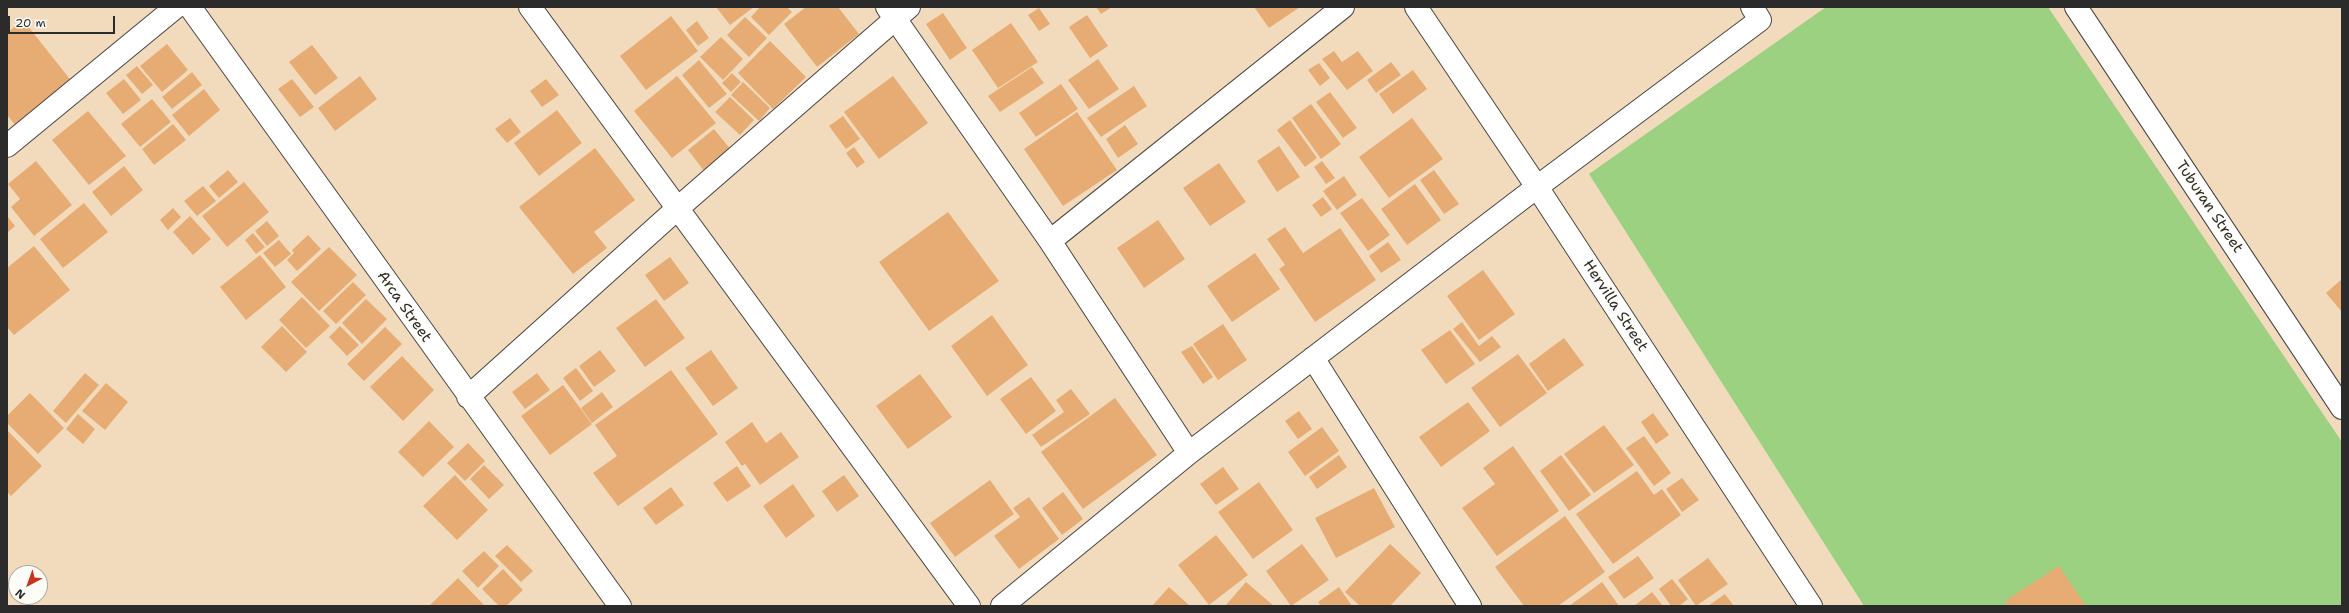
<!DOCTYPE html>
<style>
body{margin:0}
#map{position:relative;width:2349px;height:613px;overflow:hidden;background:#f2dbbd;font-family:"Shantell Sans",sans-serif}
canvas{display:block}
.frame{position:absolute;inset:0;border:8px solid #2b2b2b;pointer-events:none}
.north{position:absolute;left:8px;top:565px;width:40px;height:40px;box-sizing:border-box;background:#fdfcf7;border:1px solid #a9a8a5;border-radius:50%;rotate:221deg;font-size:11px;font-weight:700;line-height:16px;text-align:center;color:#2b2b2b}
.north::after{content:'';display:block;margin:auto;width:14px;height:18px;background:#c8321e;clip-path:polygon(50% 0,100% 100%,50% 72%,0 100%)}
.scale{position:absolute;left:8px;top:16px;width:107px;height:18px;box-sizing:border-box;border:2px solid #2b2b2b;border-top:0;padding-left:5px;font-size:12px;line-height:14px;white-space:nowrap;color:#2b2b2b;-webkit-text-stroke:3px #fdfcf7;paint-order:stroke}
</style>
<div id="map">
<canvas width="2349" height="613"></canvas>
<div class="frame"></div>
<div class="north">N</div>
<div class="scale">20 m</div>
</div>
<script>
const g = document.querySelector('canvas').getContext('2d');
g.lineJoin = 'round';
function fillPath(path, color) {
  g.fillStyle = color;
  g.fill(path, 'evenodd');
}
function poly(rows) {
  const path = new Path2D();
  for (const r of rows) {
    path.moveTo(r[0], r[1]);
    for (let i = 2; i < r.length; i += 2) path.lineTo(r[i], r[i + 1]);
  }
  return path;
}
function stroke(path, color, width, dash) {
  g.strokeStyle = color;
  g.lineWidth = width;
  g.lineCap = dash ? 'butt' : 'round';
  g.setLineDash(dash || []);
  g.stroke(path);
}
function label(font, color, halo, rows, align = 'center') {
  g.font = font + ' "Shantell Sans",sans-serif';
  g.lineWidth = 4;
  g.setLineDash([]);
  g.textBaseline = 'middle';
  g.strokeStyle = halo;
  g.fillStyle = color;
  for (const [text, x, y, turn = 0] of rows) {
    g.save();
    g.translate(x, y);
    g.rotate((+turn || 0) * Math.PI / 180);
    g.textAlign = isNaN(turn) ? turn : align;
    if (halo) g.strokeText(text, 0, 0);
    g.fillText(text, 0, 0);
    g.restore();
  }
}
fillPath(poly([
 [1826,7,2048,7,2342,442,2342,606,1864,606,1589,174]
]), '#9cd182');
fillPath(poly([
 [716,7,754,7,730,25],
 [760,7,787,7,792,12,769,35,751,17],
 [806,7,838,7,859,34,817,67,784,24],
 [1096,7,1112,7,1101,14],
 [1254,7,1300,7,1269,28],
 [1039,8,1050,24,1039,31,1028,15],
 [943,13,967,48,950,60,926,24],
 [1087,15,1108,46,1090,58,1069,27],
 [671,16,698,51,646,90,620,56],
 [745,17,767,38,749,57,727,35],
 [23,20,73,83,17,127,7,115,7,33],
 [697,21,709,38,698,46,686,30],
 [1011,23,1038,62,998,88,972,50],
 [721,37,743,59,723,80,700,57],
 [770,41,806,77,773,109,738,73],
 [167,44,188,70,162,92,140,66],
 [312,45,338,78,315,95,289,62],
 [1334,51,1342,62,1358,51,1373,71,1347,90,1322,59],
 [1098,59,1119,89,1089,109,1068,80],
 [699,60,727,94,709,108,682,75],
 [1391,62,1401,75,1376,93,1367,80],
 [1319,63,1330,78,1320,86,1308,70],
 [137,66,153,85,142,94,126,75],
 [1032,67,1044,83,1000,112,988,96],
 [1413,70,1427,89,1393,114,1379,94],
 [192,72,202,85,172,109,162,97],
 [732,73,741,82,731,92,722,83],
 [360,76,377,99,335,131,318,108],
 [677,76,716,123,672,158,634,111],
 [893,76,928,123,879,159,844,112],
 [124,79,141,100,123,114,106,93],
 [292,79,314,107,300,117,278,89],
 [546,79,559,95,542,107,530,91],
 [743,82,770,108,759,121,731,95],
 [1061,84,1078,109,1036,137,1019,113],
 [1134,86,1147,106,1101,137,1087,118],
 [204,89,220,110,189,136,172,115],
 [1330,92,1357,128,1343,138,1316,102],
 [730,97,754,120,740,135,715,112],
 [152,99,171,122,140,147,121,124],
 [1311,104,1341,144,1321,159,1292,118],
 [557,110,582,143,539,176,514,143],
 [88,111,126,156,89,185,52,140],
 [1077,112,1117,170,1063,206,1024,149],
 [843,116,860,139,846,149,829,126],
 [510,118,521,132,507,143,495,129],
 [1412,118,1443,159,1389,198,1359,157],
 [1290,120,1317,158,1305,167,1277,130],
 [173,124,186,140,154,165,142,149],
 [1125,125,1138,144,1118,158,1106,139],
 [714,129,732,151,705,172,688,150],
 [1279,146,1300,177,1277,192,1257,161],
 [854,147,865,162,857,168,846,153],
 [595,148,635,200,594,232,607,248,573,274,519,207],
 [36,161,72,205,34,236,11,207,20,199,8,184],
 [1322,161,1335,178,1326,184,1314,167],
 [1219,163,1246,202,1210,226,1183,188],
 [124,166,143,190,111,216,92,192],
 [228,170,238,182,219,198,209,186],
 [1434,170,1459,204,1444,214,1420,180],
 [1344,176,1357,195,1337,210,1323,191],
 [244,182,269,212,227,247,202,216],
 [1415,184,1441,220,1407,245,1381,209],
 [203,186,216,201,197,216,184,201],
 [1323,197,1332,209,1321,217,1312,205],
 [1362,198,1390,235,1368,251,1340,213],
 [84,203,108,232,63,268,40,239],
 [173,208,181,217,168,230,160,220],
 [948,212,999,281,929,331,879,262],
 [7,216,15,226,7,233],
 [190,216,211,239,193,255,173,232],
 [1158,220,1185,259,1144,288,1117,248],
 [267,221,279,236,267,246,255,231],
 [1285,227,1303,253,1340,228,1376,280,1315,322,1279,269,1285,265,1267,239],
 [253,233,265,247,256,254,245,240],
 [308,235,321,249,297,271,287,260,294,253,292,250],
 [279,240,291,254,275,267,263,253],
 [1388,242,1401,260,1381,273,1369,256],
 [34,246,70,290,14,335,7,327,7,268],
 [329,247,357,275,319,311,291,282],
 [1255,253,1280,289,1232,322,1207,286],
 [260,255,286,287,246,320,220,287],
 [670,257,689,283,664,301,645,275],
 [1483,270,1515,314,1479,340,1447,296],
 [2342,279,2342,312,2326,293],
 [353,282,366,295,336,324,323,311],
 [302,297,330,326,306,348,279,320],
 [366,299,387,319,362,344,342,323],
 [656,299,685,338,645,367,616,328],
 [992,315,1028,365,987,396,951,346],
 [1462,322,1479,346,1492,336,1501,347,1480,362,1453,329],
 [1223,324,1247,360,1218,380,1193,344],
 [282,326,307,352,286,372,261,347],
 [340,326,359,345,347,356,329,337],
 [385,327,402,344,364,381,347,364],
 [1450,330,1475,364,1446,384,1421,350],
 [1564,338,1584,365,1548,391,1529,364],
 [1192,346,1213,377,1203,384,1181,352],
 [600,350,616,371,594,387,579,366],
 [711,350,738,388,713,406,685,368],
 [1518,354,1547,393,1500,427,1471,388],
 [402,356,434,390,403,421,370,387],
 [576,368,593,391,580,401,563,378],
 [671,370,718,434,618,506,593,473,617,456,595,425],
 [85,373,99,385,66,423,53,411],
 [537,373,550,390,525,409,512,392],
 [920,374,952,417,908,449,876,406],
 [1031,377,1056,411,1026,434,1000,399],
 [106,383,128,402,105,430,82,411],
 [563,385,592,424,550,455,521,416],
 [1071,389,1090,414,1041,447,1032,435,1064,412,1056,400],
 [602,392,613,407,592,423,581,408],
 [30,393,64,428,38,454,7,423,7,416],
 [1115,398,1157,455,1083,509,1041,452],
 [1468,402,1490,431,1441,467,1419,437],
 [1299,411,1312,429,1298,439,1285,421],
 [1653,413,1669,435,1656,444,1641,422],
 [78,414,95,429,83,444,66,429],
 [429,421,454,447,423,477,398,452],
 [752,422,766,443,781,432,799,457,760,485,745,464,742,466,725,442],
 [1604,425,1634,465,1594,493,1564,454],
 [1322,427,1339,451,1305,476,1288,452],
 [7,430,42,466,11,496,7,492],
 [1644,436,1671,473,1654,486,1626,448],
 [468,443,485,461,465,481,447,463],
 [1513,446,1559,511,1497,556,1462,508,1495,484,1483,468],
 [1339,455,1347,467,1317,489,1309,477],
 [1561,455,1591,495,1569,511,1540,471],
 [484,465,504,485,489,499,470,479],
 [737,466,751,486,727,502,713,483],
 [1223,467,1239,489,1216,505,1200,484],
 [1637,471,1654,495,1662,489,1681,515,1613,564,1576,514],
 [455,475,488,510,457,540,423,506],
 [844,475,859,496,837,512,822,491],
 [1682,478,1699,500,1682,512,1666,489],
 [990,480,1014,514,955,557,930,523],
 [1259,482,1293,530,1253,559,1218,512],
 [793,484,815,516,786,538,763,506],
 [671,487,684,505,656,525,643,508],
 [1374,488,1395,527,1336,558,1315,518],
 [1063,492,1083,519,1062,535,1042,508],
 [1029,497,1059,539,1019,569,994,536,1020,517,1013,508],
 [1565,516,1605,572,1558,606,1524,606,1495,567],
 [1216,535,1248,575,1209,605,1178,565],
 [1302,544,1329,580,1291,606,1266,571],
 [1390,544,1421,573,1390,606,1360,606,1345,592],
 [507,545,533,571,521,582,495,556],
 [484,551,499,566,478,588,462,571],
 [1638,556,1654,578,1624,599,1608,577],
 [1708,558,1728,584,1696,606,1678,580],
 [2059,566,2086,606,2009,606,2005,601],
 [503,569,523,590,506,606,499,606,482,589],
 [458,578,485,606,429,606],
 [1672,579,1688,599,1679,606,1671,606,1659,589],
 [1246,582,1274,606,1225,606],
 [1602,582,1619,606,1569,606],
 [1169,587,1190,606,1152,606],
 [1339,587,1352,606,1321,606,1318,602],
 [1652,592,1663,606,1634,606],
 [1725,594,1734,606,1708,606]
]), '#e6ac73');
const minor = poly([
 [190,7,620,606],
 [530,7,969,606],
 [887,7,1050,241,1189,453],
 [1416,7,1537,187,1811,606],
 [2076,7,2342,408],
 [7,146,176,7],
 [1050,241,1343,7],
 [1313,358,1470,606],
 [468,397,678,208,909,7],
 [1002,606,1189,453,1537,187,1760,20,1752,7]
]);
stroke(minor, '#494541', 24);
stroke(minor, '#fff', 22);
label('15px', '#2b2b2b', '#fdfcf7', [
 ["Tuburan Street",2209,207,56],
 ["Hervilla Street",1615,306,57],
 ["Arca Street",404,307,55]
]);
</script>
